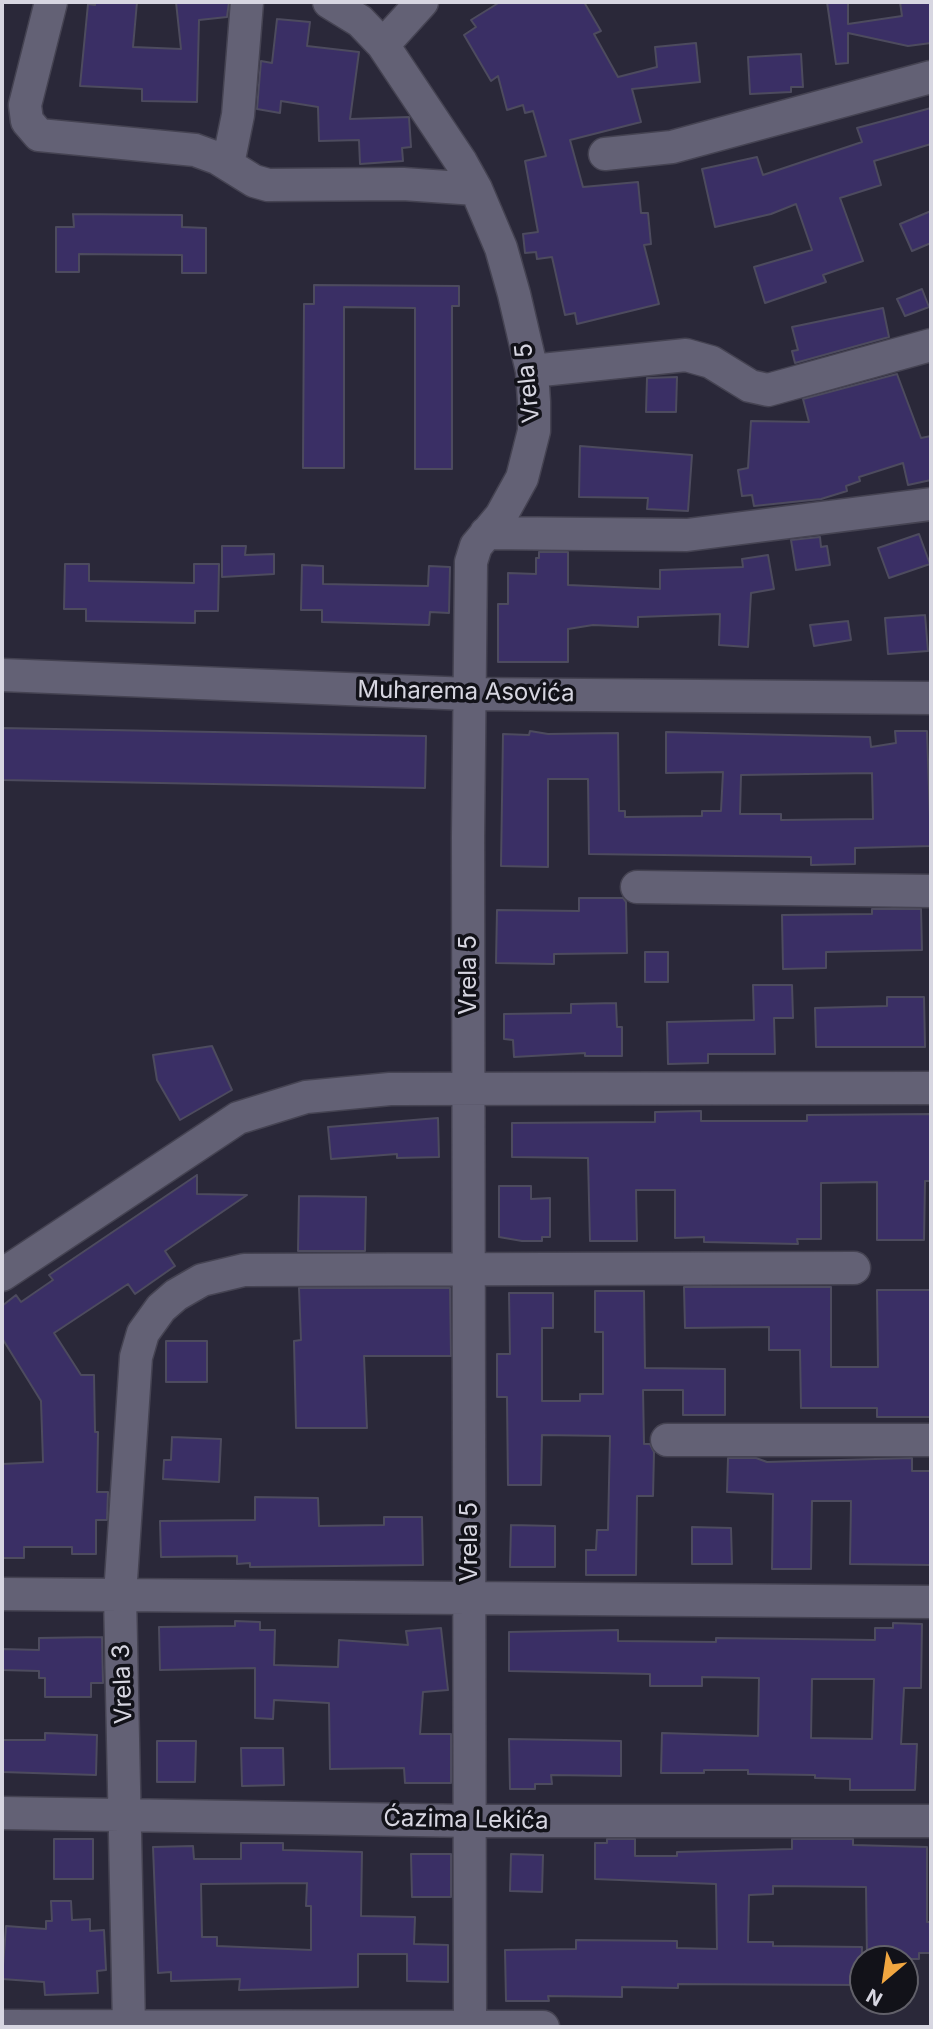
<!DOCTYPE html>
<meta charset="utf-8">
<style>
body{margin:0}
#map{position:relative;width:933px;height:2029px;overflow:hidden;background:#2a2839;font-family:Inter,sans-serif}
canvas{display:block}
.frame{position:absolute;inset:0;border:4px solid #d7d6e1;pointer-events:none}
.north{position:absolute;left:849px;top:1945px;width:70px;height:70px;box-sizing:border-box;background:#121219;border:2px solid #616069;border-radius:50%;rotate:209deg;font-size:19px;font-weight:700;line-height:28px;text-align:center;color:#d7d6e1}
.north::after{content:'';display:block;margin:auto;width:24px;height:32px;background:#f1a640;clip-path:polygon(50% 0,100% 100%,50% 72%,0 100%)}
</style>
<div id="map">
<canvas width="933" height="2029"></canvas>
<div class="frame"></div>
<div class="north">N</div>
</div>
<script>
const g = document.querySelector('canvas').getContext('2d');
g.lineJoin = 'round';
function fillPath(path, color) {
  g.fillStyle = color;
  g.fill(path, 'evenodd');
}
function poly(rows) {
  const path = new Path2D();
  for (const r of rows) {
    path.moveTo(r[0], r[1]);
    for (let i = 2; i < r.length; i += 2) path.lineTo(r[i], r[i + 1]);
  }
  return path;
}
function stroke(path, color, width, dash) {
  g.strokeStyle = color;
  g.lineWidth = width;
  g.lineCap = dash ? 'butt' : 'round';
  g.setLineDash(dash || []);
  g.stroke(path);
}
function label(font, color, halo, rows, align = 'center') {
  g.font = font + ' Inter,sans-serif';
  g.lineWidth = 7;
  g.setLineDash([]);
  g.textBaseline = 'middle';
  g.strokeStyle = halo;
  g.fillStyle = color;
  for (const [text, x, y, turn = 0] of rows) {
    g.save();
    g.translate(x, y);
    g.rotate((+turn || 0) * Math.PI / 180);
    g.textAlign = isNaN(turn) ? turn : align;
    if (halo) g.strokeText(text, 0, 0);
    g.fillText(text, 0, 0);
    g.restore();
  }
}
const building = poly([
 [95,2,137,2,133,47,181,49,176,2,229,2,227,17,199,20,197,102,142,101,142,89,80,86,88,4,95,5,95,2],
 [500,2,584,2,601,31,594,34,618,77,657,67,655,47,696,43,700,82,632,89,641,122,570,140,583,187,638,182,641,213,648,213,651,244,644,245,659,304,577,324,575,313,565,315,552,257,537,259,536,252,525,253,523,234,538,232,525,161,546,156,533,111,525,113,523,105,507,110,498,76,491,81,464,35,476,27,471,20,500,2],
 [827,2,848,2,848,24,902,16,900,2,931,2,931,43,908,46,848,33,848,63,836,64,827,2],
 [277,19,310,22,307,46,359,52,350,119,409,117,411,147,402,148,403,161,360,164,359,140,319,141,318,107,281,101,280,113,257,109,261,61,272,63,277,19],
 [801,54,803,87,791,87,791,92,750,94,748,57,801,54],
 [931,108,931,144,874,161,881,185,840,198,863,261,823,275,826,282,765,303,754,267,812,250,796,204,771,214,715,227,702,169,757,157,763,175,862,142,857,128,931,108],
 [931,211,931,243,912,251,900,224,931,211],
 [73,214,182,215,182,227,206,228,206,273,182,273,182,255,79,254,79,272,56,272,56,227,74,227,73,214],
 [314,285,459,286,459,306,452,306,452,469,415,469,415,308,344,307,344,468,303,468,304,304,314,304,314,285],
 [922,289,929,307,905,316,897,299,922,289],
 [883,308,889,337,795,363,792,351,798,350,792,327,883,308],
 [897,374,921,438,931,436,931,480,908,485,903,463,859,477,860,481,846,486,847,491,821,499,754,506,752,495,742,496,738,470,748,468,751,421,809,422,803,399,897,374],
 [677,377,676,412,646,412,647,378,677,377],
 [580,446,692,455,688,511,647,509,648,498,579,497,580,446],
 [919,534,930,564,889,578,878,548,919,534],
 [820,537,821,547,827,546,830,565,796,570,791,540,820,537],
 [222,546,246,546,245,555,274,554,274,574,222,577,222,546],
 [539,552,568,552,568,585,660,589,660,570,743,567,742,559,768,555,774,589,751,593,748,647,719,645,720,614,638,617,638,627,593,625,568,629,568,662,498,662,498,604,508,604,508,573,536,574,536,558,539,558,539,552],
 [65,564,89,564,89,581,194,583,194,564,219,564,218,611,195,611,195,623,86,621,86,609,64,609,65,564],
 [302,565,323,566,323,584,428,586,429,566,450,567,449,613,430,612,429,625,322,622,322,610,301,610,302,565],
 [925,615,928,651,888,654,885,618,925,615],
 [848,621,851,640,814,646,810,625,848,621],
 [2,728,426,736,425,788,2,780,2,728],
 [530,731,548,734,618,733,619,811,625,811,625,817,702,816,702,811,721,811,723,772,666,773,666,732,870,737,871,747,896,743,895,731,927,731,931,846,855,848,855,864,811,865,811,857,589,854,588,779,548,779,548,867,501,866,503,734,529,735,530,731],
 [872,773,873,819,781,820,781,814,740,814,741,775,872,773],
 [579,898,623,898,626,902,627,953,554,954,554,964,496,963,497,910,579,911,579,898],
 [872,909,921,909,922,950,826,952,826,968,783,969,782,915,872,914,872,909],
 [645,952,668,952,668,982,645,982,645,952],
 [753,985,792,985,793,1018,774,1018,775,1054,708,1054,708,1063,668,1064,667,1022,754,1020,753,985],
 [887,997,924,997,925,1047,816,1047,815,1008,887,1006,887,997],
 [616,1003,617,1027,622,1027,622,1056,585,1056,585,1053,514,1057,513,1040,504,1039,504,1014,571,1013,571,1004,616,1003],
 [212,1046,232,1090,180,1120,157,1080,153,1055,212,1046],
 [701,1111,701,1121,807,1121,807,1115,931,1114,931,1181,925,1181,924,1240,877,1240,877,1182,821,1183,821,1239,797,1239,798,1244,704,1242,704,1237,675,1238,675,1190,636,1190,637,1241,590,1241,588,1158,512,1157,512,1123,655,1122,655,1112,701,1111],
 [438,1118,439,1157,397,1158,397,1154,331,1159,328,1127,438,1118],
 [197,1175,197,1194,247,1195,165,1251,175,1266,135,1294,128,1284,54,1333,81,1375,94,1375,95,1432,98,1432,97,1492,108,1492,107,1520,96,1520,96,1554,72,1554,72,1547,24,1547,24,1558,2,1558,2,1464,43,1462,41,1401,2,1338,2,1306,16,1295,21,1302,53,1280,49,1275,197,1175],
 [499,1186,531,1186,531,1199,550,1198,550,1237,542,1237,542,1241,522,1241,499,1237,499,1186],
 [299,1196,366,1197,365,1251,298,1251,299,1196],
 [684,1287,831,1287,831,1367,878,1367,877,1290,931,1290,931,1417,877,1417,877,1408,801,1408,800,1350,769,1350,769,1327,685,1328,684,1287],
 [299,1288,450,1288,451,1356,364,1356,367,1428,296,1428,294,1341,301,1340,299,1288],
 [595,1291,644,1291,645,1368,725,1369,725,1415,683,1415,683,1390,643,1390,644,1444,650,1444,654,1452,653,1496,637,1496,636,1575,586,1575,586,1550,596,1550,597,1530,608,1530,610,1436,542,1435,541,1485,508,1485,507,1397,497,1397,497,1354,510,1354,509,1293,553,1293,553,1328,542,1328,542,1401,580,1401,580,1394,603,1394,603,1332,595,1332,595,1291],
 [166,1341,207,1341,207,1382,166,1382,166,1341],
 [172,1437,221,1439,219,1482,163,1479,164,1460,171,1460,172,1437],
 [728,1458,756,1458,767,1462,912,1458,912,1471,931,1471,931,1565,850,1564,851,1501,812,1501,811,1569,772,1569,773,1494,727,1492,728,1458],
 [255,1497,318,1498,319,1526,384,1525,384,1517,422,1517,423,1565,250,1567,250,1563,237,1564,237,1556,161,1557,160,1521,255,1520,255,1497],
 [511,1525,555,1526,555,1567,510,1567,511,1525],
 [692,1527,731,1528,732,1564,692,1564,692,1527],
 [235,1621,260,1622,260,1630,275,1630,274,1665,338,1667,339,1640,408,1645,406,1631,441,1628,448,1690,423,1692,420,1734,451,1734,451,1783,405,1783,404,1768,330,1769,329,1703,274,1700,273,1719,255,1718,255,1668,160,1670,159,1627,235,1626,235,1621],
 [893,1623,922,1624,921,1688,904,1688,901,1744,917,1744,915,1790,850,1790,850,1779,815,1778,815,1775,748,1774,748,1770,704,1770,704,1773,661,1773,662,1733,758,1736,759,1678,702,1677,702,1686,650,1686,650,1674,509,1671,509,1632,618,1630,618,1641,716,1642,716,1638,875,1640,875,1628,893,1628,893,1623],
 [812,1679,874,1679,872,1739,811,1738,812,1679],
 [102,1637,103,1683,91,1683,91,1697,45,1697,45,1678,39,1678,39,1671,2,1670,2,1649,39,1650,39,1638,102,1637],
 [45,1733,97,1735,96,1775,2,1772,2,1740,45,1740,45,1733],
 [509,1739,621,1741,621,1776,551,1775,552,1784,535,1784,535,1789,510,1789,509,1739],
 [157,1741,196,1741,195,1782,157,1782,157,1741],
 [241,1748,283,1748,284,1785,242,1786,241,1748],
 [54,1839,93,1839,93,1879,54,1879,54,1839],
 [607,1839,635,1839,635,1856,677,1856,677,1852,792,1849,792,1839,853,1839,853,1845,927,1847,927,1922,931,1922,931,1953,919,1953,919,1959,867,1959,866,1887,773,1886,773,1894,749,1895,748,1942,773,1942,773,1946,862,1947,861,1985,678,1984,678,1988,622,1987,622,1997,548,1996,549,2001,506,2001,505,1950,576,1949,576,1940,677,1941,677,1948,717,1949,716,1884,595,1879,595,1843,607,1843,607,1839],
 [241,1843,283,1843,283,1850,362,1852,361,1916,415,1917,414,1944,448,1945,448,1982,407,1981,407,1954,358,1954,358,1987,239,1990,240,1979,171,1981,171,1972,158,1973,153,1847,193,1846,194,1859,241,1859,241,1843],
 [307,1883,306,1906,311,1906,311,1950,217,1946,217,1937,202,1937,201,1884,307,1883],
 [411,1854,451,1854,451,1897,412,1897,411,1854],
 [511,1854,543,1855,542,1892,510,1891,511,1854],
 [51,1901,71,1901,72,1920,90,1919,90,1931,104,1930,106,1970,97,1971,98,1993,45,1995,44,1982,2,1979,6,1926,46,1929,46,1921,52,1921,51,1901]
]);
fillPath(building, '#3a2f65');
stroke(building, '#4d4b5e', 2);
const minor = poly([
 [51,2,25,105,27,121,39,135,195,150,217,158,254,181,268,185,403,184,476,189],
 [329,2,360,21,383,45,461,162,476,189,501,248,514,294,532,371,534,402,534,431,522,478,501,516,476,546,471,562,468,837,470,2027],
 [383,45,422,2],
 [605,154,672,147,931,77],
 [228,164,238,115,247,2],
 [532,371,686,355,711,362,750,386,768,390,931,345],
 [486,533,687,535,931,504],
 [2,675,469,694,931,698],
 [637,887,931,891],
 [2,1275,238,1118,306,1097,390,1089,931,1088],
 [667,1440,931,1440],
 [2,1594,931,1602],
 [2,1813,471,1821,931,1821],
 [2,2026,543,2027],
 [129,2027,120,1595,136,1357,143,1333,161,1308,176,1295,202,1280,244,1270,854,1268]
]);
stroke(minor, '#454352', 35);
stroke(minor, '#636175', 32);
label('24px', '#d7d6e1', '#121219', [
 ["Vrela 5",528,383,-96],
 ["Muharema Asovića",466,692,1],
 ["Vrela 5",469,975,-90],
 ["Vrela 5",470,1542,-90],
 ["Vrela 3",123,1684,-92],
 ["Ćazima Lekića",466,1820,1]
]);
</script>
